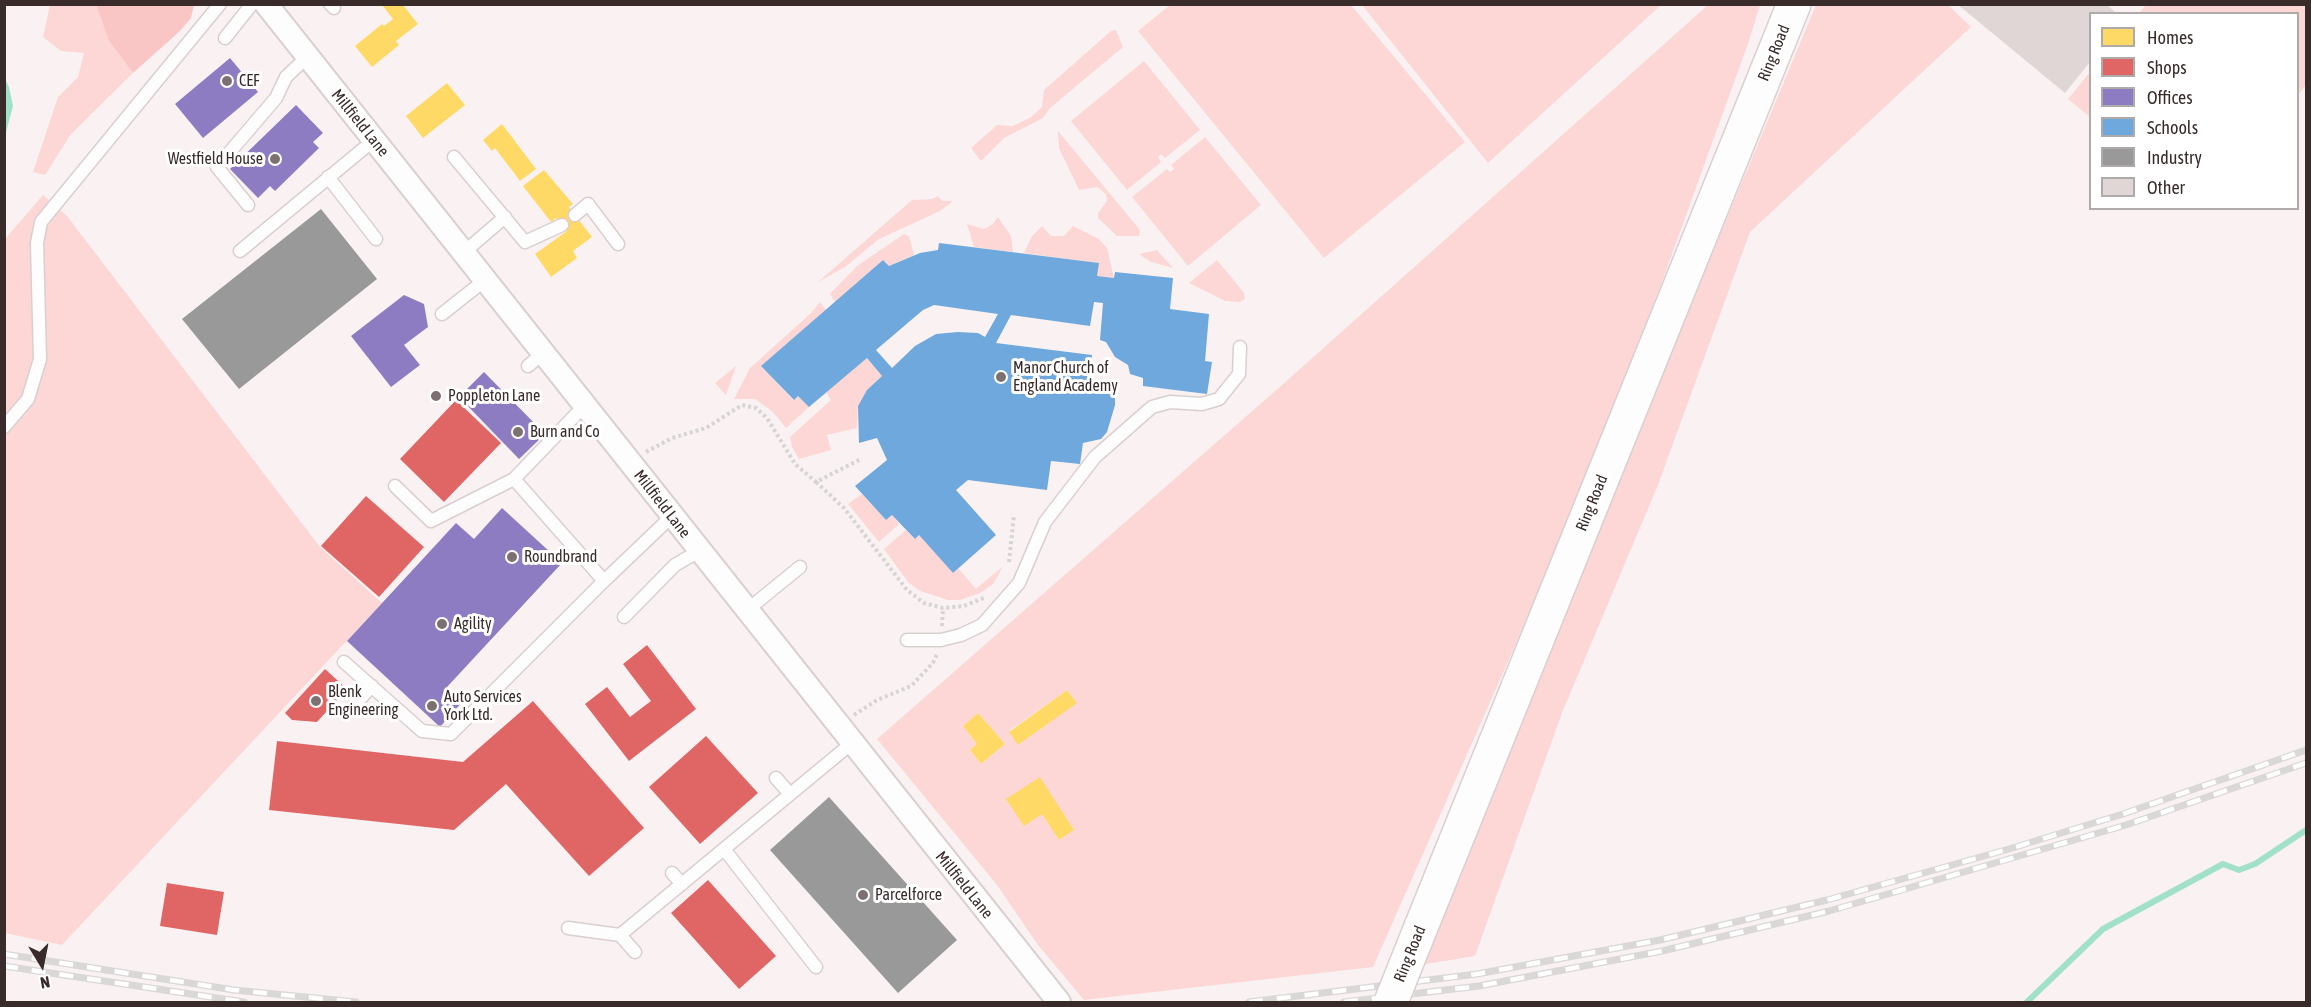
<!DOCTYPE html>
<style>
body{margin:0}
#map{position:relative;width:2311px;height:1007px;overflow:hidden;background:#faf2f2;font-family:"Asap Condensed",sans-serif}
canvas{display:block}
.frame{position:absolute;inset:0;border:6px solid #382b2a;pointer-events:none}
.legend{position:absolute;left:2089px;top:12px;width:210px;height:198px;box-sizing:border-box;background:#fff;border:2px solid #afaaaa;margin:0;padding:8px 10px;list-style:none;font-size:18px;color:#382b2a}
.legend li{display:flex;align-items:center;gap:12px;height:30px}
.legend b{width:30px;border:2px solid #afaaaa}
.north{position:absolute;left:12px;top:935px;width:60px;height:60px;-webkit-text-stroke:4px #fff;paint-order:stroke;rotate:170deg;font-size:16px;font-weight:700;line-height:24px;text-align:center;color:#382b2a}
.north::after{content:'';display:block;margin:auto;width:21px;height:27px;background:#382b2a;clip-path:polygon(50% 0,100% 100%,50% 72%,0 100%)}
</style>
<div id="map">
<canvas width="2311" height="1007"></canvas>
<div class="frame"></div>
<ul class="legend">
<li><b style="height:16px;background:#ffd966"></b>Homes</li>
<li><b style="height:16px;background:#e06666"></b>Shops</li>
<li><b style="height:16px;background:#8e7cc3"></b>Offices</li>
<li><b style="height:16px;background:#6fa8dc"></b>Schools</li>
<li><b style="height:16px;background:#999"></b>Industry</li>
<li><b style="height:16px;background:#e0d6d6"></b>Other</li>
</ul>
<div class="north">N</div>
</div>
<script>
const g = document.querySelector('canvas').getContext('2d');
g.lineJoin = 'round';
function fillPath(path, color) {
  g.fillStyle = color;
  g.fill(path, 'evenodd');
}
function poly(rows) {
  const path = new Path2D();
  for (const r of rows) {
    path.moveTo(r[0], r[1]);
    for (let i = 2; i < r.length; i += 2) path.lineTo(r[i], r[i + 1]);
  }
  return path;
}
function stroke(path, color, width, dash) {
  g.strokeStyle = color;
  g.lineWidth = width;
  g.lineCap = dash ? 'butt' : 'round';
  g.setLineDash(dash || []);
  g.stroke(path);
}
function label(font, color, halo, rows, align = 'center') {
  g.font = font + ' "Asap Condensed",sans-serif';
  g.lineWidth = 6;
  g.setLineDash([]);
  g.textBaseline = 'middle';
  g.strokeStyle = halo;
  g.fillStyle = color;
  for (const [text, x, y, turn = 0] of rows) {
    g.save();
    g.translate(x, y);
    g.rotate((+turn || 0) * Math.PI / 180);
    g.textAlign = isNaN(turn) ? turn : align;
    if (halo) g.strokeText(text, 0, 0);
    g.fillText(text, 0, 0);
    g.restore();
  }
}
fillPath(poly([
 [50,5,96,5,109,41,133,73,71,134,45,175,33,172,58,97,78,77,84,53,61,51,43,37],
 [1170,5,1351,5,1465,142,1324,258,1138,31],
 [1362,5,1661,5,1488,163],
 [1708,5,1760,5,1749,41,1655,301,1544,580,1373,967,1084,1000,1038,945,997,885,877,739,1282,385],
 [1067,690,1076,703,1018,745,1009,731],
 [978,713,1005,744,981,764,970,750,977,744,963,726],
 [1040,778,1074,830,1059,840,1042,814],
 [1816,5,1948,5,1971,27,1750,232,1658,485,1562,713,1475,956,1420,965,1686,316],
 [2146,5,2306,5,2306,85,2298,95,2298,14,2139,13],
 [1116,30,1123,47,1050,108,1043,118,1004,138,981,161,971,148,997,125,1013,126,1031,117,1042,107,1044,90,1111,31],
 [1144,61,1200,130,1165,158,1161,154,1158,157,1161,162,1127,190,1071,121],
 [2090,72,2090,117,2068,99],
 [1058,131,1140,230,1139,236,1117,236,1098,218,1098,213,1107,201,1106,194,1097,187,1079,190,1059,148],
 [1205,137,1261,205,1188,266,1132,197,1167,169,1170,172,1174,169,1171,165],
 [43,195,67,216,320,547,382,603,62,945,5,933,5,239],
 [938,196,942,201,953,201,940,211,879,239,845,267,818,282,912,200,932,199],
 [998,217,1011,236,1013,252,974,247,967,224,984,229,993,224],
 [1042,226,1051,236,1064,236,1073,226,1099,239,1107,248,1114,278,1097,276,1098,263,1024,253,1032,236],
 [904,234,909,236,914,255,889,266,883,260,835,302,830,294,857,266],
 [1157,250,1173,268,1151,262,1139,254],
 [1217,260,1244,293,1245,299,1240,302,1225,301,1189,283],
 [820,302,826,310,761,366,793,400,798,396,809,407,786,428,773,412,755,399,734,399,750,368,811,313],
 [867,358,882,376,867,390,858,406,857,428,827,435,831,450,799,459,792,447,790,437,831,400,826,392],
 [736,366,726,395,715,383],
 [862,494,886,520,892,515,899,524,879,542,848,504],
 [906,530,914,539,919,535,953,573,958,568,976,589,1002,567,999,574,993,584,980,593,960,600,948,600,920,591,908,582,884,549]
]), '#fcd7d5');
fillPath(poly([
 [96,5,96,4,194,5,191,18,180,31,133,73,109,41]
]), '#f9c6c5');
fillPath(poly([
 [5,79,9,87,13,106,5,136]
]), '#a1e1ca');
fillPath(poly([
 [382,5,403,5,418,24,396,41,399,45,372,67,355,46,382,24,384,26,393,19],
 [447,83,465,105,423,138,406,116],
 [502,124,536,169,520,181,495,148,492,151,483,140],
 [544,170,573,204,569,207,592,237,573,251,577,258,551,277,535,254,567,231,556,218,551,222,523,186],
 [1067,690,1077,703,1018,745,1009,732],
 [978,713,1005,744,981,764,970,750,977,744,963,726],
 [1040,777,1074,830,1059,840,1042,814,1024,826,1006,799]
]), '#ffd966');
fillPath(poly([
 [456,400,501,443,444,502,400,459],
 [366,496,424,547,379,597,321,546],
 [647,645,696,709,629,761,585,704,607,687,630,717,651,701,623,664],
 [325,669,347,689,317,722,292,720,285,713],
 [533,701,644,828,589,876,506,784,454,830,269,810,277,741,463,762],
 [706,736,758,793,700,844,649,787],
 [708,880,776,956,739,989,671,913],
 [167,883,224,892,217,935,160,926]
]), '#e06666');
fillPath(poly([
 [230,58,258,92,203,138,175,104],
 [296,105,323,133,313,142,319,148,275,191,270,186,258,198,230,169],
 [404,295,424,304,428,327,404,345,420,365,391,387,351,336],
 [484,372,545,434,519,459,459,397],
 [502,508,562,563,447,687,463,701,440,727,347,641,456,523,474,539]
]), '#8e7cc3');
fillPath(poly([
 [939,243,1099,263,1097,276,1114,278,1115,272,1173,278,1170,309,1209,314,1205,361,1212,362,1207,394,1143,386,1143,378,1130,374,1128,365,1115,357,1106,342,1100,340,1103,303,1094,302,1090,326,1011,315,996,343,1092,355,1089,386,1115,389,1115,405,1107,432,1101,439,1083,443,1080,464,1051,461,1047,490,968,480,956,490,996,535,953,573,919,535,915,539,892,515,886,520,855,486,887,460,877,438,859,443,858,406,867,390,882,376,867,358,809,407,798,396,794,400,761,366,883,260,889,266,920,253,938,250],
 [934,305,998,314,985,337,978,333,958,332,936,334,915,346,892,368,876,350,923,310]
]), '#6fa8dc');
fillPath(poly([
 [321,209,377,279,239,389,182,319],
 [437,389,443,396,435,403,429,395],
 [829,797,957,940,898,993,770,850]
]), '#999');
stroke(poly([
 [2027,1002,2103,929,2223,864,2239,870,2255,864,2306,830]
]), '#a1e1ca', 6);
fillPath(poly([
 [1957,4,2106,4,2117,14,2090,14,2090,62,2065,93]
]), '#e0d6d6');
const lane = poly([
 [330,4,334,8],
 [225,38,252,4],
 [454,157,525,242,562,225],
 [328,177,376,239],
 [248,205,217,167,276,98,286,77,306,58],
 [575,215,588,204,618,244],
 [240,251,374,140],
 [463,253,505,217],
 [442,314,485,280],
 [528,366,543,353],
 [585,405,514,479,604,581,672,516],
 [4,427,28,399,40,359,37,243,41,222,220,4],
 [395,486,431,521,514,479],
 [746,611,800,567],
 [624,617,675,565,699,551],
 [907,640,941,640,961,635,982,625,1019,583,1045,522,1095,457,1152,407,1170,402,1202,404,1219,399,1239,374,1240,347],
 [344,662,422,731,451,734,604,581],
 [346,714,372,686],
 [776,778,790,794],
 [724,849,816,967],
 [672,873,682,884],
 [568,928,620,935,852,743],
 [620,935,635,952]
]);
const street = poly([
 [266,4,1059,1002]
]);
const highway = poly([
 [1421,927,1794,4]
]);
stroke(lane, '#dacfcf', 15);
stroke(street, '#dacfcf', 26);
stroke(highway, '#dacfcf', 36);
stroke(poly([
 [646,452,672,438,706,428,742,405,756,408,767,418,795,464,816,482,861,459],
 [816,482,844,508,907,590,924,603,943,608,964,606,986,597],
 [1009,562,1014,515],
 [942,626,943,608],
 [854,715,877,700,911,686,933,663,937,654]
]), '#d7d4d4', 4, [3, 3]);
stroke(lane, '#fefdfd', 12);
stroke(street, '#fefdfd', 22);
stroke(highway, '#fefdfd', 33);
const rail = poly([
 [4,954,234,990,356,1002],
 [4,966,244,1002],
 [1249,1002,1477,974,1660,940,1827,900,2009,849,2123,814,2306,750],
 [1344,1002,1479,986,1662,951,1829,911,2126,825,2306,763]
]);
stroke(rail, '#dad7d7', 7);
stroke(rail, '#fff', 4.5, [14]);
const highwayBridge = poly([
 [1391,1002,1421,927]
]);
stroke(highwayBridge, '#dacfcf', 36, []);
stroke(highwayBridge, '#fefdfd', 33);
for (const [x, y, r, color] of [
 [227,81,6,"#7c7170"],
 [275,159,6,"#7c7170"],
 [1001,377,6,"#7c7170"],
 [436,396,6,"#7c7170"],
 [518,432,6,"#7c7170"],
 [512,557,6,"#7c7170"],
 [442,624,6,"#7c7170"],
 [316,701,6,"#7c7170"],
 [432,706,6,"#7c7170"],
 [863,895,6,"#7c7170"]
]) {
  const dot = new Path2D();
  dot.arc(x, y, r, 0, 2 * Math.PI);
  g.fillStyle = color;
  g.fill(dot);
  stroke(dot, '#fff', 2);
}
label('16px', '#382b2a', '#fff', [
 ["Ring Road",1774,53,-68],
 ["Millfield Lane",360,123,51],
 ["Ring Road",1592,503,-68],
 ["Millfield Lane",662,504,52],
 ["Millfield Lane",964,885,51],
 ["Ring Road",1410,954,-68]
]);
label('16px', '#382b2a', '#fff', [
 ["CEF",239,81],
 ["Westfield House",263,159,"right"],
 ["Manor Church of",1013,368],
 ["England Academy",1013,386],
 ["Poppleton Lane",448,396],
 ["Burn and Co",530,432],
 ["Roundbrand",524,557],
 ["Agility",454,624],
 ["Blenk",328,692],
 ["Engineering",328,710],
 ["Auto Services",444,697],
 ["York Ltd.",444,715],
 ["Parcelforce",875,895]
], 'left');
</script>
